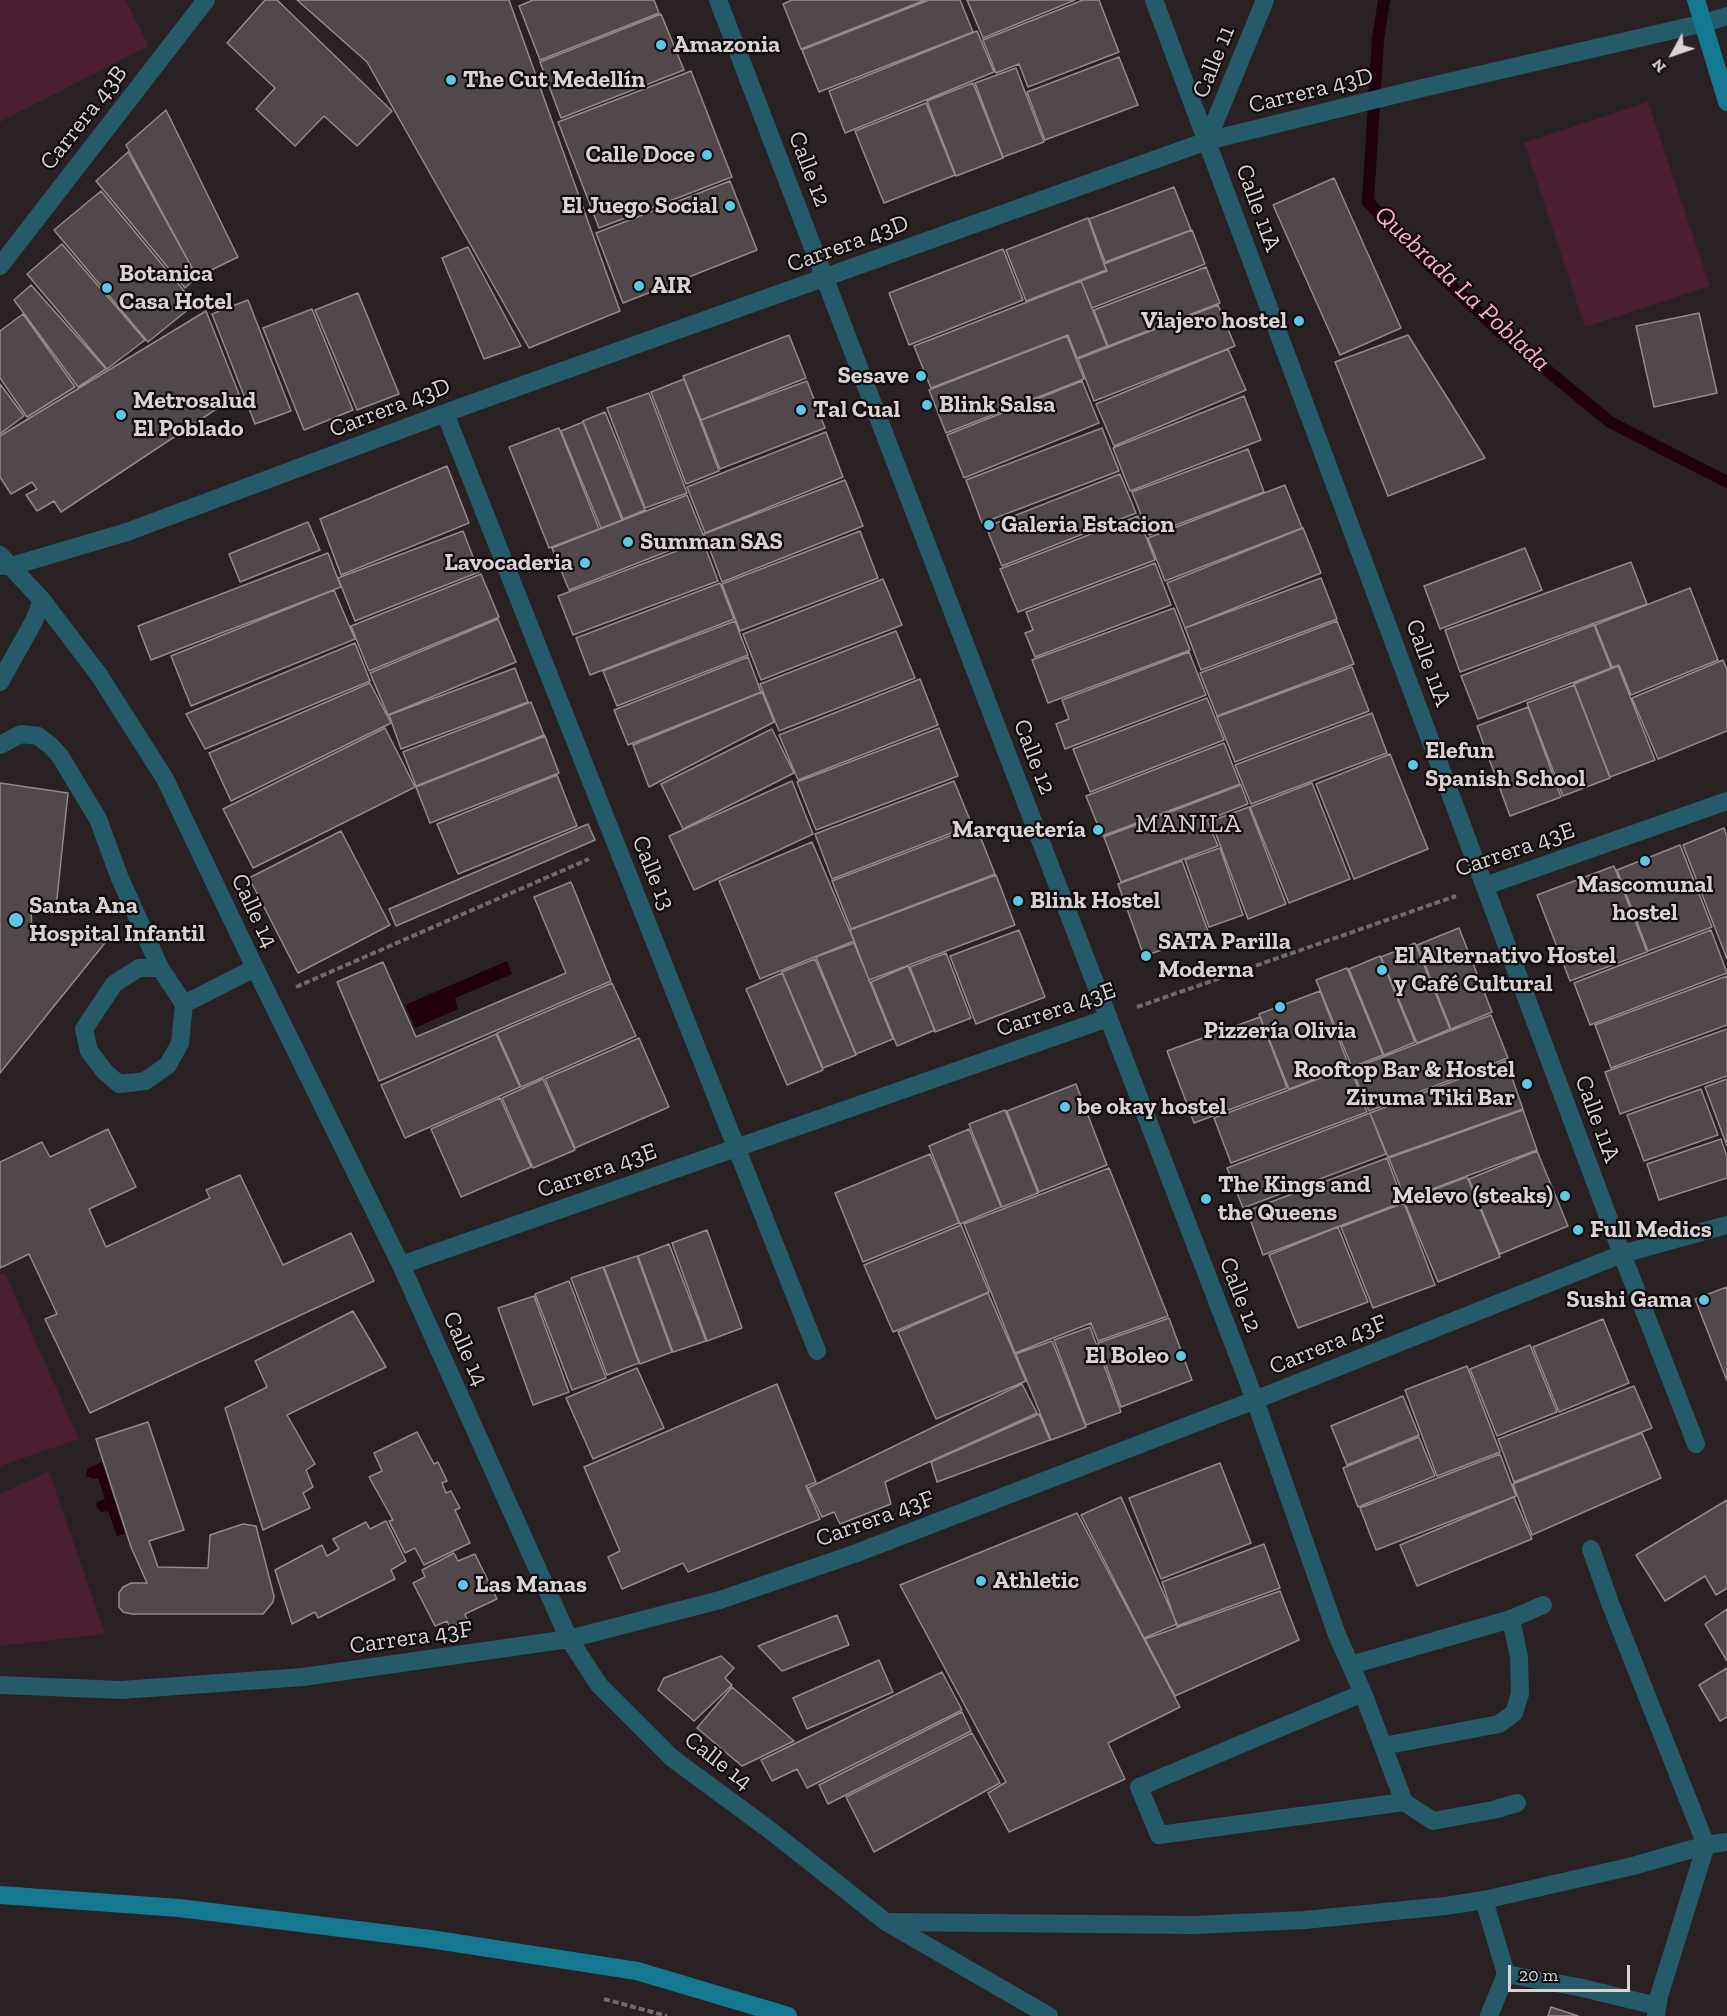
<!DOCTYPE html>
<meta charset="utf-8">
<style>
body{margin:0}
#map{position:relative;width:1727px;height:2016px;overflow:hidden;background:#292123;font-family:"Zilla Slab",serif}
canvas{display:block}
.north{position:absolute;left:1643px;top:24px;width:60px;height:60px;-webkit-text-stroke:4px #0f0b0d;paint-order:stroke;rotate:230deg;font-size:16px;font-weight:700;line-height:24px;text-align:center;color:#d9d3d5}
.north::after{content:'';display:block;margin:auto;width:21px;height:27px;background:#d9d3d5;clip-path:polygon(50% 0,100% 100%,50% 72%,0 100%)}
.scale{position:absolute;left:1508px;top:1965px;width:122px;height:27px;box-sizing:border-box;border:3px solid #d9d3d5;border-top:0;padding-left:8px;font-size:18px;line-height:21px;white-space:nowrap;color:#d9d3d5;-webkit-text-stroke:4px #0f0b0d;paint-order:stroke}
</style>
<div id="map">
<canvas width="1727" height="2016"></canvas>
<div class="north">N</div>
<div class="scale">20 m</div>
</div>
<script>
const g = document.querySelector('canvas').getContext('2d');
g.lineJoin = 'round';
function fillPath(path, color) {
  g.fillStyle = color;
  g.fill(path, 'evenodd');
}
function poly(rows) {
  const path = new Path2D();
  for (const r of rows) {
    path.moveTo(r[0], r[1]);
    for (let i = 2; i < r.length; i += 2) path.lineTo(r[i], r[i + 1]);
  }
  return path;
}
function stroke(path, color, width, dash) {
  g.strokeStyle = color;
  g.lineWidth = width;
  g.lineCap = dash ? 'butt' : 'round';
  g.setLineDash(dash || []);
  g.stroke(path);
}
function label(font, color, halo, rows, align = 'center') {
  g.font = font + ' "Zilla Slab",serif';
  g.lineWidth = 4.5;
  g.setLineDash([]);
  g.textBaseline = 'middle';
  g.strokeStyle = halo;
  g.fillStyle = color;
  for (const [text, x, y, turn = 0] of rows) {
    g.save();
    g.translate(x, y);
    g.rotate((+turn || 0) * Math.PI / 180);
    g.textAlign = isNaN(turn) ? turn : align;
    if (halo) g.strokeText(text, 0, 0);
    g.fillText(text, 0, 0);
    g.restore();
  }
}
fillPath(poly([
 [0,0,125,0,149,46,0,122],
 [1648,102,1710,286,1585,327,1524,143],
 [5,1273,79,1439,0,1466,0,1275],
 [49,1471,105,1634,0,1646,0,1494]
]), '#491f31');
fillPath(poly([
 [507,961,512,974,455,998,458,1009,415,1028,405,1005],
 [102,1462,125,1534,117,1536,108,1511,101,1512,96,1506,97,1502,105,1499,98,1478,93,1479,86,1476,87,1469]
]), '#20000d');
stroke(poly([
 [1384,0,1378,39,1368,202,1425,261,1499,331,1610,422,1727,482]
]), '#20000d', 12);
const building = poly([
 [265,0,277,0,392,111,357,146,324,116,295,146,256,109,275,88,227,43,265,0],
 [297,0,509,0,620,311,529,348,367,62,297,0],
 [533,0,654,0,659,13,540,60,519,6,533,0],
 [792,0,925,0,801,49,783,4,792,0],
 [929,0,960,0,973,32,819,92,802,50,929,0],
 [967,0,1075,0,983,38,967,0],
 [1083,0,1099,0,1119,52,1028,87,1019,64,996,73,983,40,1083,0],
 [661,14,684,70,561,118,540,62,661,14],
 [977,31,994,72,845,133,829,91,977,31],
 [1119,57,1138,105,1045,140,1027,92,1119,57],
 [1016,68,1044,142,1003,157,975,83,1016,68],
 [691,71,732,177,599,228,558,122,691,71],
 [973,83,1003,158,956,176,927,101,973,83],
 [926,103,955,175,884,203,855,131,926,103],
 [166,110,238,257,197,277,126,145,166,110],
 [128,152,197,277,185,288,96,181,128,152],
 [1334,178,1401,328,1340,355,1273,205,1334,178],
 [730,181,757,250,623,303,596,233,730,181],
 [1174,187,1191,230,1105,262,1089,219,1174,187],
 [101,191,195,304,148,342,54,230,101,191],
 [1088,218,1106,270,1026,301,1006,250,1088,218],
 [1192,230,1205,264,1092,308,1081,281,1107,271,1104,264,1192,230],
 [62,244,145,340,107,369,27,274,62,244],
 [468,247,521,346,484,359,442,258,468,247],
 [1003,249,1023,300,909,345,889,293,1003,249],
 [1206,267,1220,303,1108,346,1094,310,1206,267],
 [1081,281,1107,346,1077,358,1068,335,931,388,914,346,1081,281],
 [31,285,106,369,78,387,14,300,31,285],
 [358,293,399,394,357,410,315,310,358,293],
 [248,300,291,411,255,424,212,314,248,300],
 [1218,305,1235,346,1094,401,1078,359,1218,305],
 [312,309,353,410,304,430,263,328,312,309],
 [206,311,239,394,61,512,54,501,37,511,26,495,37,489,32,482,11,494,0,477,0,436,206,311],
 [1699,313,1717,393,1654,407,1636,326,1699,313],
 [23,314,75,387,27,417,0,378,0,331,23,314],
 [789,335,806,378,701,420,683,376,789,335],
 [1408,335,1485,458,1388,496,1335,362,1408,335],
 [1067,336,1084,379,946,433,929,390,1067,336],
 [1228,349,1246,390,1114,446,1096,404,1228,349],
 [684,379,719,471,686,484,651,392,684,379],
 [807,381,825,428,720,469,701,420,807,381],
 [1082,381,1099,423,964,478,947,435,1082,381],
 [0,384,24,416,0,434,0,384],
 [649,393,687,493,645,508,607,408,649,393],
 [1244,396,1261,440,1130,491,1113,448,1244,396],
 [605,412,645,510,623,519,583,421,605,412],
 [583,422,622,520,601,528,561,431,583,422],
 [559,428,599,529,549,548,509,447,559,428],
 [1102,428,1119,471,982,523,966,480,1102,428],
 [826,432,843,477,705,533,687,487,826,432],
 [1248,449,1264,492,1149,535,1132,492,1248,449],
 [447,466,469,523,341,575,320,519,447,466],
 [1120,474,1136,513,1002,566,986,527,1120,474],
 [845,480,863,526,722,582,704,534,845,480],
 [1285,485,1302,528,1165,581,1148,538,1285,485],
 [687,495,704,537,569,590,552,548,687,495],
 [1138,516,1155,560,1018,612,1000,569,1138,516],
 [308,522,320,550,240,582,229,554,308,522],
 [1303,528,1321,573,1185,628,1167,583,1303,528],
 [463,531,479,572,355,621,338,578,463,531],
 [860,531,878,578,740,631,722,584,860,531],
 [703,541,718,581,573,635,558,596,703,541],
 [1525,548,1542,590,1440,629,1424,586,1525,548],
 [328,553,341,587,151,660,138,626,328,553],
 [1631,562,1647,604,1460,672,1445,630,1631,562],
 [1155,563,1171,605,1035,657,1025,633,1033,630,1026,612,1155,563],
 [481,574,499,617,369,671,351,626,481,574],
 [1321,578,1337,619,1201,670,1185,628,1321,578],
 [883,579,902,625,761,680,743,634,883,579],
 [720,583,734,619,590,675,576,638,720,583],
 [1690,588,1718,660,1631,695,1619,665,1612,667,1595,625,1690,588],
 [334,590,355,639,191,706,171,656,334,590],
 [1174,608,1190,650,1048,703,1032,660,1174,608],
 [498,619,516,662,388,715,370,673,498,619],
 [735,621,748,655,617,706,603,671,735,621],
 [1337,621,1354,664,1217,716,1200,673,1337,621],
 [1594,625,1611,668,1478,719,1461,676,1594,625],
 [896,631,915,678,779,731,760,684,896,631],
 [355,643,370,681,205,749,186,714,355,643],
 [1189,652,1206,695,1065,749,1056,724,1069,719,1062,700,1189,652],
 [748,657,761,692,628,745,614,710,748,657],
 [1723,660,1727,670,1727,731,1658,759,1632,698,1723,660],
 [1618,666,1655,760,1610,777,1574,684,1618,666],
 [1352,667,1369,711,1235,762,1217,717,1352,667],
 [515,668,528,702,401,749,389,715,515,668],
 [920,679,938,725,798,780,779,735,920,679],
 [370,683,391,723,231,801,209,753,370,683],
 [1574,685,1610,778,1563,796,1527,703,1574,685],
 [762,692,774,722,649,787,633,745,762,692],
 [1207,698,1224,740,1090,792,1073,749,1207,698],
 [531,702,544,735,416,786,403,752,531,702],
 [1528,707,1561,797,1510,816,1477,726,1528,707],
 [1372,713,1387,753,1251,804,1235,765,1372,713],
 [385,728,415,787,253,868,223,809,385,728],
 [939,728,958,776,816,830,797,782,939,728],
 [772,729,794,773,683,829,661,784,772,729],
 [545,736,559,773,430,823,416,787,545,736],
 [1224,743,1240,784,1102,836,1086,796,1224,743],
 [1390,754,1428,849,1354,879,1316,784,1390,754],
 [557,775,577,826,458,874,437,824,557,775],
 [792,781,813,834,694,890,669,836,792,781],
 [954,781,972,825,832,879,815,834,954,781],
 [0,783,68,793,56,908,31,905,32,936,113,933,0,1073,0,783],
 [1312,783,1350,879,1289,903,1250,807,1312,783],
 [1241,785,1248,804,1207,820,1218,846,1121,882,1104,837,1241,785],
 [1249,807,1286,904,1248,919,1211,821,1249,807],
 [588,824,595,840,396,926,389,909,588,824],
 [976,826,995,874,851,929,832,881,976,826],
 [1724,828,1727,837,1727,959,1683,845,1724,828],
 [341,831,390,925,298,973,249,878,341,831],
 [812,842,854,941,760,979,719,881,812,842],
 [1680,845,1712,927,1648,951,1617,870,1680,845],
 [1220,848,1243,915,1209,927,1185,860,1220,848],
 [1182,861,1209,934,1144,956,1118,884,1182,861],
 [1614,866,1647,952,1570,981,1537,895,1614,866],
 [996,875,1015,925,869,980,850,930,996,875],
 [571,882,611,981,379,1081,337,982,383,962,416,1037,566,973,534,897,571,882],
 [1459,928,1492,1012,1451,1029,1417,945,1459,928],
 [1019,930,1045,997,976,1024,950,956,1019,930],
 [1711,930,1727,973,1590,1025,1574,983,1711,930],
 [854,943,893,1039,856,1054,816,957,854,943],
 [1415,943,1450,1029,1417,1043,1381,957,1415,943],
 [946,953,971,1018,935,1032,910,967,946,953],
 [1380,956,1415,1042,1384,1055,1349,969,1380,956],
 [815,959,856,1055,823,1068,782,972,815,959],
 [908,966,935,1030,897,1046,871,982,908,966],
 [1347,968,1383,1055,1352,1067,1316,980,1347,968],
 [782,973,823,1070,787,1085,746,989,782,973],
 [1727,976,1727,1025,1611,1068,1595,1025,1727,976],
 [612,983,636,1036,521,1087,497,1033,612,983],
 [1320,991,1349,1066,1289,1089,1259,1014,1320,991],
 [1491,1015,1508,1058,1369,1111,1352,1069,1491,1015],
 [1260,1017,1287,1088,1194,1123,1167,1051,1260,1017],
 [1727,1029,1727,1076,1620,1114,1605,1072,1727,1029],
 [496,1034,520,1087,405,1138,381,1085,496,1034],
 [639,1038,669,1107,575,1148,545,1079,639,1038],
 [1506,1061,1523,1109,1388,1157,1370,1113,1506,1061],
 [1350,1067,1367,1112,1231,1163,1214,1118,1350,1067],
 [543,1079,575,1150,533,1168,502,1098,543,1079],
 [1727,1079,1727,1146,1705,1087,1727,1079],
 [1076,1084,1107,1165,1039,1192,1007,1111,1076,1084],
 [1701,1089,1718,1135,1644,1161,1627,1115,1701,1089],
 [500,1098,531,1167,461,1197,431,1129,500,1098],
 [1005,1110,1038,1193,1002,1207,969,1124,1005,1110],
 [1523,1110,1537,1150,1405,1199,1389,1158,1523,1110],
 [1370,1113,1386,1154,1243,1208,1227,1168,1370,1113],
 [108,1129,136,1187,89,1209,106,1247,210,1198,206,1190,240,1175,283,1265,351,1233,374,1281,90,1413,45,1319,57,1314,29,1254,0,1268,0,1162,42,1142,50,1157,108,1129],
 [969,1129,1001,1207,960,1224,929,1146,969,1129],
 [1721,1139,1727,1157,1727,1178,1659,1200,1647,1164,1721,1139],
 [1537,1151,1568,1226,1500,1254,1469,1179,1537,1151],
 [930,1154,959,1223,863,1262,835,1193,930,1154],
 [1387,1158,1403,1202,1263,1255,1247,1211,1387,1158],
 [1109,1168,1168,1316,1098,1341,1091,1323,1015,1353,964,1224,1109,1168],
 [1467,1177,1500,1257,1438,1282,1404,1201,1467,1177],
 [1404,1203,1435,1285,1373,1308,1341,1227,1404,1203],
 [961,1225,989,1292,893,1332,864,1265,961,1225],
 [1338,1227,1368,1302,1298,1328,1269,1255,1338,1227],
 [707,1230,742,1328,707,1341,672,1243,707,1230],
 [669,1244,706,1341,673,1352,638,1256,669,1244],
 [637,1256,672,1352,640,1364,604,1267,637,1256],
 [603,1267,639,1363,607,1375,571,1278,603,1267],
 [569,1281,606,1378,572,1390,535,1294,569,1281],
 [1727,1287,1727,1381,1695,1299,1727,1287],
 [988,1293,1026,1381,936,1419,898,1332,988,1293],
 [534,1296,569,1392,533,1405,498,1308,534,1296],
 [353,1311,386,1367,287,1415,315,1464,306,1470,313,1487,303,1493,310,1508,263,1530,225,1408,267,1387,255,1361,353,1311],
 [1169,1318,1192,1380,1121,1407,1098,1343,1169,1318],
 [1603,1319,1629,1383,1559,1412,1533,1347,1603,1319],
 [1090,1327,1121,1412,1086,1425,1054,1340,1090,1327],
 [1052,1341,1086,1427,1051,1440,1016,1354,1052,1341],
 [1530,1345,1557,1412,1497,1436,1470,1369,1530,1345],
 [1467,1366,1500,1452,1437,1476,1405,1390,1467,1366],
 [637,1368,664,1428,593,1459,566,1398,637,1368],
 [777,1384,816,1482,806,1486,820,1519,688,1572,683,1563,622,1589,608,1557,620,1551,584,1467,777,1384],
 [1022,1384,1037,1413,885,1482,891,1504,840,1524,834,1512,822,1517,808,1488,1022,1384],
 [1634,1386,1652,1428,1514,1482,1498,1439,1634,1386],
 [1403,1396,1419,1435,1347,1465,1331,1426,1403,1396],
 [1039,1414,1050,1440,937,1482,931,1462,1039,1414],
 [148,1422,184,1530,149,1541,158,1567,208,1568,210,1535,243,1524,256,1526,274,1596,273,1602,263,1614,132,1614,123,1612,119,1607,119,1593,123,1587,131,1583,147,1583,131,1547,96,1439,148,1422],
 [417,1432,434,1464,438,1462,447,1481,442,1483,446,1493,451,1491,460,1508,455,1510,470,1543,424,1565,415,1548,405,1553,389,1521,393,1520,369,1477,382,1471,374,1453,417,1432],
 [1642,1433,1661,1478,1532,1535,1513,1484,1642,1433],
 [1419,1437,1435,1476,1358,1507,1343,1468,1419,1437],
 [1500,1454,1516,1496,1376,1550,1360,1508,1500,1454],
 [1220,1463,1251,1543,1161,1579,1129,1498,1220,1463],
 [1121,1497,1177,1624,1144,1638,1081,1515,1121,1497],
 [1514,1497,1532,1539,1417,1586,1400,1545,1514,1497],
 [1727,1500,1727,1588,1716,1595,1705,1576,1665,1601,1636,1555,1727,1500],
 [1077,1513,1180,1707,1108,1743,1125,1779,1009,1832,988,1793,1006,1782,900,1585,1077,1513],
 [386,1521,406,1561,391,1570,395,1579,318,1618,315,1612,292,1624,275,1570,322,1545,327,1556,339,1549,333,1539,366,1522,370,1529,386,1521],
 [1264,1544,1280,1588,1177,1626,1162,1582,1264,1544],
 [454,1553,458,1561,475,1554,497,1599,465,1614,467,1619,450,1628,447,1621,435,1626,413,1583,425,1577,422,1570,454,1553],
 [1280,1591,1299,1640,1175,1696,1145,1639,1280,1591],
 [1727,1609,1727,1661,1705,1624,1727,1609],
 [837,1615,849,1645,782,1671,758,1646,837,1615],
 [721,1656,734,1668,725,1678,732,1685,694,1721,658,1690,664,1678,721,1656],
 [879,1660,893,1692,807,1729,793,1698,879,1660],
 [1727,1668,1727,1717,1720,1721,1699,1685,1727,1668],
 [942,1672,962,1710,807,1788,797,1769,772,1781,761,1760,942,1672],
 [732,1687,794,1741,742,1766,697,1728,732,1687],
 [962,1712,971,1731,828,1804,819,1785,962,1712],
 [972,1733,1000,1783,874,1852,846,1797,972,1733],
 [1551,2007,1578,2016,1548,2016,1551,2007]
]);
fillPath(building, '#51484b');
stroke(building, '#93888c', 1.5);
stroke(poly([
 [296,987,589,859],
 [1137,1007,1456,896],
 [604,1999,667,2016]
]), '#716a6c', 4, [6, 3]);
stroke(poly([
 [0,682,34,621,42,600],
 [0,745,21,734,38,736,51,746,60,756,98,819,119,876,160,968,184,1004,180,1043,168,1065,145,1081,119,1084,105,1072,89,1051,84,1029,114,984,139,968,160,968],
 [184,1004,255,968],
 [1591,1549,1610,1603,1706,1845,1659,1996,1656,2016],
 [1337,1635,1363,1693,1404,1802,1433,1821,1493,1810,1517,1803],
 [1351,1665,1511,1619],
 [1363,1693,1139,1787,1159,1835,1404,1802],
 [1383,1746,1499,1724,1514,1713,1520,1694,1519,1657,1511,1619,1543,1605],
 [1484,1900,1506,1974,1489,2016],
 [886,1922,1194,1925,1305,1920,1445,1906,1484,1900,1633,1866,1706,1845,1727,1842],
 [1506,1974,1578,1987,1657,2006]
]), '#255a69', 18);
stroke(poly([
 [718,0,1255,1400,1337,1635],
 [1154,0,1622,1254,1696,1444],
 [1207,141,1265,0],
 [0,266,206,0],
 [445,413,817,1351],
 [0,555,42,600,99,675,165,779,255,968,401,1265,569,1639,599,1685,672,1758,771,1831,886,1922,1049,2016],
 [2,566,12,566,127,532,456,409,1207,141,1414,90,1704,23,1727,16],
 [1485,886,1727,801],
 [401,1265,1108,1018],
 [0,1685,121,1690,303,1677,569,1639,720,1600,854,1554,1255,1400,1622,1254,1727,1225]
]), '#255a69', 18);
stroke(poly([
 [1696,0,1727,102],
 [0,1895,179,1908,430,1939,637,1971,788,2016]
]), '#147990', 18);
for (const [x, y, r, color] of [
 [661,45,6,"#5ac8e6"],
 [451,80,6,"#5ac8e6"],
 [707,155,6,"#5ac8e6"],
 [730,206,6,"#5ac8e6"],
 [639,286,6,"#5ac8e6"],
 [107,288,6,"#5ac8e6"],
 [1299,321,6,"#5ac8e6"],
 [921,376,6,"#5ac8e6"],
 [927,405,6,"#5ac8e6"],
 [801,410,6,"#5ac8e6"],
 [121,415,6,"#5ac8e6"],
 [989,525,6,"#5ac8e6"],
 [628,542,6,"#5ac8e6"],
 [585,563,6,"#5ac8e6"],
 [1413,765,6,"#5ac8e6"],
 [1098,830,6,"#5ac8e6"],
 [1645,861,6,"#5ac8e6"],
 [1018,901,6,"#5ac8e6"],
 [16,920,8,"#5ac8e6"],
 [1146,956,6,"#5ac8e6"],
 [1382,970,6,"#5ac8e6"],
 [1280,1007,6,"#5ac8e6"],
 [1527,1084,6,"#5ac8e6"],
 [1065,1107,6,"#5ac8e6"],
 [1565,1196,6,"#5ac8e6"],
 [1206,1199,6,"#5ac8e6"],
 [1578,1230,6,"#5ac8e6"],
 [1704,1300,6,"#5ac8e6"],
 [1181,1356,6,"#5ac8e6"],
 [981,1581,6,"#5ac8e6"],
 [463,1585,6,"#5ac8e6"]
]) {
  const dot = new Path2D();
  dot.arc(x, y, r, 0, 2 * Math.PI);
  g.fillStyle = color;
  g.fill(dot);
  stroke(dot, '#0f0b0d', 2);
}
label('bold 24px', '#d9d3d5', '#0f0b0d', [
 ["Amazonia",673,45],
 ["The Cut Medellín",463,80],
 ["Calle Doce",695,155,"right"],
 ["El Juego Social",718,206,"right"],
 ["Botanica",119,274],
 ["Casa Hotel",119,302],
 ["AIR",651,286],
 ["Viajero hostel",1287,321,"right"],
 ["Sesave",909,376,"right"],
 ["Metrosalud",133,401],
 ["El Poblado",133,429],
 ["Blink Salsa",939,405],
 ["Tal Cual",813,410],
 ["Galeria Estacion",1001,525],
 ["Summan SAS",640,542],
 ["Lavocaderia",573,563,"right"],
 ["Elefun",1425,751],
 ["Spanish School",1425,779],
 ["Marquetería",1086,830,"right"],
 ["Mascomunal",1645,885,"center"],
 ["hostel",1645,913,"center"],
 ["Blink Hostel",1030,901],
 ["Santa Ana",29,906],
 ["Hospital Infantil",29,934],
 ["SATA Parilla",1158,942],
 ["Moderna",1158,970],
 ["El Alternativo Hostel",1394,956],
 ["y Café Cultural",1394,984],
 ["Pizzería Olivia",1280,1031,"center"],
 ["Rooftop Bar & Hostel",1515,1070,"right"],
 ["Ziruma Tiki Bar",1515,1098,"right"],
 ["be okay hostel",1077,1107],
 ["The Kings and",1218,1185],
 ["the Queens",1218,1213],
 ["Melevo (steaks)",1553,1196,"right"],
 ["Full Medics",1590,1230],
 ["Sushi Gama",1692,1300,"right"],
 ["El Boleo",1169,1356,"right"],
 ["Athletic",993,1581],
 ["Las Manas",475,1585]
], 'left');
label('24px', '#d9d3d5', '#0f0b0d', [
 ["Calle 11",1214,62,-68],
 ["Carrera 43D",1311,91,-14],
 ["Carrera 43B",84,118,-52],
 ["Calle 12",809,169,69],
 ["Calle 11A",1258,208,70],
 ["Carrera 43D",848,244,-20],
 ["Carrera 43D",390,408,-21],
 ["Calle 11A",1428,663,70],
 ["Calle 12",1034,757,69],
 ["Carrera 43E",1515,850,-19],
 ["Calle 13",653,873,68],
 ["Calle 14",254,911,65],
 ["Carrera 43E",1056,1010,-19],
 ["Calle 11A",1597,1119,70],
 ["Carrera 43E",597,1171,-19],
 ["Calle 12",1240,1295,69],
 ["Carrera 43F",1328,1345,-22],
 ["Calle 14",465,1349,66],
 ["Carrera 43F",875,1519,-20],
 ["Carrera 43F",411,1638,-8],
 ["Calle 14",718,1761,38]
]);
label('italic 26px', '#ffaccb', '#0f0b0d', [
 ["Quebrada La Poblada",1462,289,43]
]);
g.letterSpacing = '1.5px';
label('26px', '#dacfd3', '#0f0b0d', [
 ["MANILA",1189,825]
]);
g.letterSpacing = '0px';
</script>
